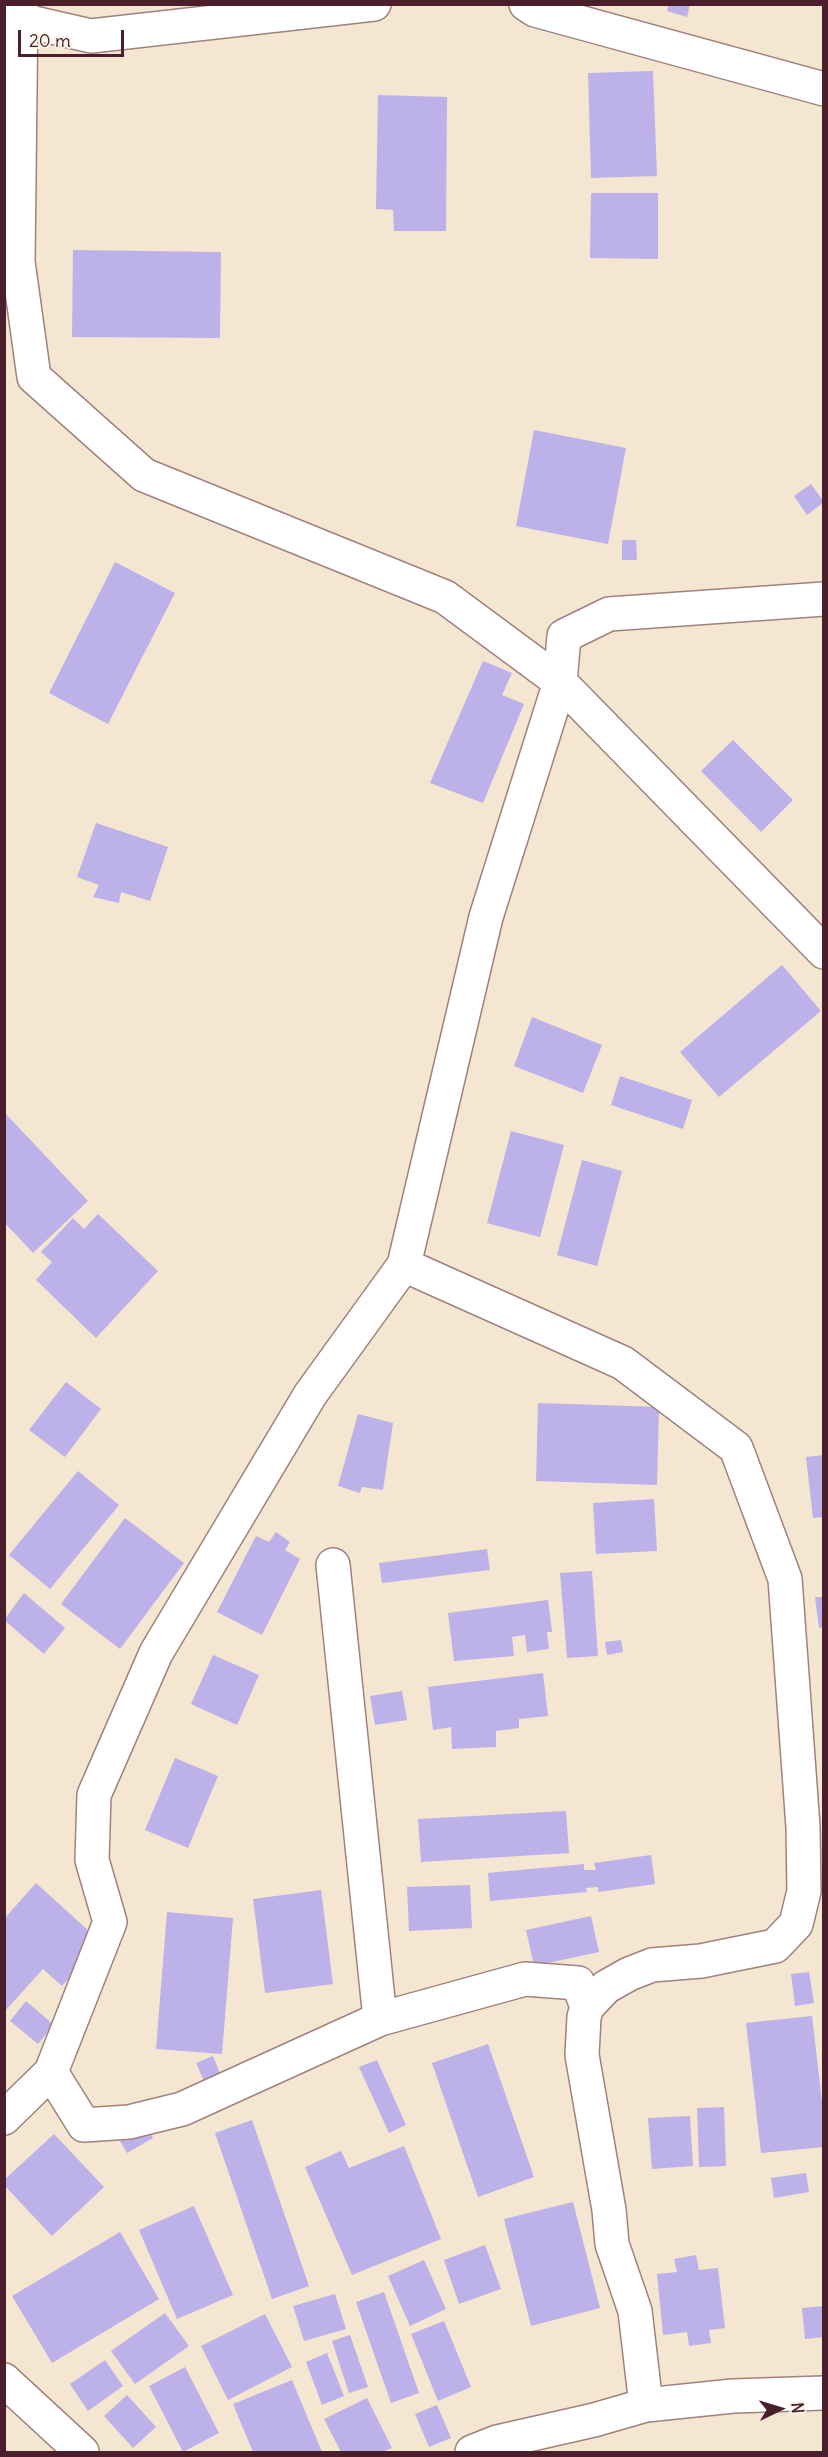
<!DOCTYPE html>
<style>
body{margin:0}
#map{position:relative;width:828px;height:2457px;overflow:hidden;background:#f4e6d0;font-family:Delius,sans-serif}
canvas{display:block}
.frame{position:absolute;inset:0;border:6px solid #4a1f2b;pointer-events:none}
.north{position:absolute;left:750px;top:2379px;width:60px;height:60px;-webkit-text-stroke:4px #f7f3e8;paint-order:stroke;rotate:86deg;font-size:16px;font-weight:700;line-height:24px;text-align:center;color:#4a1f2b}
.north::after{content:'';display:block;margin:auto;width:21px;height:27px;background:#4a1f2b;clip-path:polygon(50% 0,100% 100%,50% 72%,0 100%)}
.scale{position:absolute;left:18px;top:30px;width:106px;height:27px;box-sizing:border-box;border:3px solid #4a1f2b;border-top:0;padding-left:8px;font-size:18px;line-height:21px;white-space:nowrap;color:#4a1f2b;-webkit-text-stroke:4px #f7f3e8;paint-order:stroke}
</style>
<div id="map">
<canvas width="828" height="2457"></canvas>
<div class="frame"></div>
<div class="north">N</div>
<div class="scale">20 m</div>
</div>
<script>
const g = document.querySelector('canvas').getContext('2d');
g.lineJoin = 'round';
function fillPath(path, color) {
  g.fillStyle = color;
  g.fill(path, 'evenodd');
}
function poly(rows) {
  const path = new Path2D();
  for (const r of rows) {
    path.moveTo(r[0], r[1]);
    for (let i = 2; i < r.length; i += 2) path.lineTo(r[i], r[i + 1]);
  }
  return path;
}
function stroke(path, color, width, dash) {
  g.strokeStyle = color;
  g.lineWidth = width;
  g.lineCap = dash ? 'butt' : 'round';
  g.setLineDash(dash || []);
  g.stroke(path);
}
fillPath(poly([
 [669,4,690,4,687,17,667,11],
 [653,71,657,176,591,178,588,73],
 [378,95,447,97,446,231,394,231,393,210,376,209],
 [591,193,658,193,658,259,590,258],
 [73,250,221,252,220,338,72,337],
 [534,430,626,448,608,544,516,526],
 [811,484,824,502,807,515,794,496],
 [622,540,636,540,637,560,622,560],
 [115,562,175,593,108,724,49,693],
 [483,661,512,673,502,695,524,704,483,803,430,783],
 [733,740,793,800,761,832,701,771],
 [96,823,168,847,150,901,121,892,119,903,93,897,99,885,77,877],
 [782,965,821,1011,719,1097,680,1052],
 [532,1017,602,1045,583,1093,514,1066],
 [620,1076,692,1100,683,1129,611,1105],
 [4,1112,88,1201,33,1253,4,1222],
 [511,1131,564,1145,540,1237,487,1223],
 [582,1160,622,1171,597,1266,557,1255],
 [98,1214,158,1271,96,1338,36,1280,52,1262,41,1252,73,1218,84,1229],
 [66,1382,101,1409,65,1457,29,1430],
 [538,1403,659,1407,657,1485,536,1481],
 [358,1414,393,1423,383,1490,362,1487,360,1493,338,1486],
 [824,1455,824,1517,813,1518,806,1457],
 [78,1471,119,1505,50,1589,9,1555],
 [654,1499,657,1551,596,1554,593,1503],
 [125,1518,184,1563,120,1649,61,1604],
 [276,1532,290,1542,285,1550,300,1559,262,1635,217,1612,256,1536,269,1542],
 [487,1549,490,1570,382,1583,379,1563],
 [592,1571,598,1656,567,1658,560,1573],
 [24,1593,65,1628,44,1654,4,1620],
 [815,1597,824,1597,824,1627,819,1628],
 [548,1600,552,1632,547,1632,549,1649,527,1652,525,1635,512,1637,514,1656,454,1661,448,1613],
 [621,1640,623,1652,607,1655,605,1642],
 [213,1655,259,1675,237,1725,191,1704],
 [543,1673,548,1716,519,1719,519,1728,496,1731,496,1747,452,1749,451,1727,433,1730,428,1687],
 [402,1691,407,1720,375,1725,370,1696],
 [175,1758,218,1776,188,1848,145,1830],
 [566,1811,569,1853,421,1862,418,1819],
 [651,1855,655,1884,598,1892,598,1887,586,1888,587,1892,490,1901,488,1873,584,1864,584,1870,596,1870,594,1863],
 [36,1883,101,1942,62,1986,43,1969,4,2012,4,1919],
 [470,1885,472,1928,409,1931,407,1887],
 [321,1890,333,1984,265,1993,253,1899],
 [167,1912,233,1918,222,2054,156,2049],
 [591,1916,599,1952,534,1966,526,1930],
 [809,1972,814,2003,795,2006,791,1974],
 [26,2001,54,2025,38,2044,10,2021],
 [812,2016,824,2119,824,2147,761,2153,746,2023],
 [488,2044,534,2177,478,2197,432,2063],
 [213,2056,220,2074,204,2081,196,2063],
 [377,2060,406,2125,389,2133,359,2067],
 [724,2107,726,2166,699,2167,697,2108],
 [690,2116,693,2166,652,2169,648,2118],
 [252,2120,309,2286,272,2299,215,2133],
 [146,2125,153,2138,127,2153,120,2141],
 [54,2134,104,2187,52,2236,4,2185,4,2180],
 [404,2146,441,2239,352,2275,305,2167,341,2151,349,2168],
 [806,2173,809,2192,774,2198,771,2178],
 [573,2202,600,2308,531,2326,504,2219],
 [194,2206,233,2295,177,2319,139,2230],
 [120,2232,159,2299,52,2363,12,2296],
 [485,2245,501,2289,459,2304,444,2260],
 [696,2255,699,2270,718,2268,725,2328,709,2330,711,2343,689,2346,687,2332,663,2335,657,2274,677,2272,674,2259],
 [424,2260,446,2309,410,2326,388,2276],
 [384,2292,419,2393,391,2403,356,2302],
 [335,2294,346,2329,304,2341,293,2306],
 [824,2306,824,2337,805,2339,802,2308],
 [165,2313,189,2346,135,2384,111,2351],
 [265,2314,292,2367,228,2400,201,2346],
 [444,2321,471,2387,438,2401,411,2334],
 [350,2335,368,2387,349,2393,332,2341],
 [327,2353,344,2396,322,2405,306,2362],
 [105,2360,123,2386,88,2411,70,2384],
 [185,2367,219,2433,183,2452,149,2386],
 [292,2380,322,2452,253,2452,233,2404],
 [127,2395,156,2427,133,2448,104,2416],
 [367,2398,392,2448,382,2452,341,2452,324,2419],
 [437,2405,451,2438,429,2447,415,2414]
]), '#bcb1e9');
const minor = poly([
 [21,4,18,262,34,377,144,475,445,597,560,682,824,952],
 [526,4,535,10,824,89],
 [21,20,91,36,374,4],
 [404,1265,623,1363,736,1448,785,1579,803,1827,804,1891,796,1924,775,1946,701,1961,652,1965,629,1974,606,1987,587,2007,584,2017,582,2055,609,2210,612,2244,635,2311,646,2405],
 [333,1565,380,2019],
 [51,2072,84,2125,129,2122,182,2109,380,2019,525,1979,578,1983,587,2007],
 [4,2118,51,2072,110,1922,92,1860,94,1795,156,1653,310,1395,404,1265,486,917,560,682,564,636,609,614,824,599],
 [4,2380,82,2452],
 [472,2452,497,2442,594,2420,646,2405,733,2396,824,2393]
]);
stroke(minor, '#9f827e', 36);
stroke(minor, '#fff', 33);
</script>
